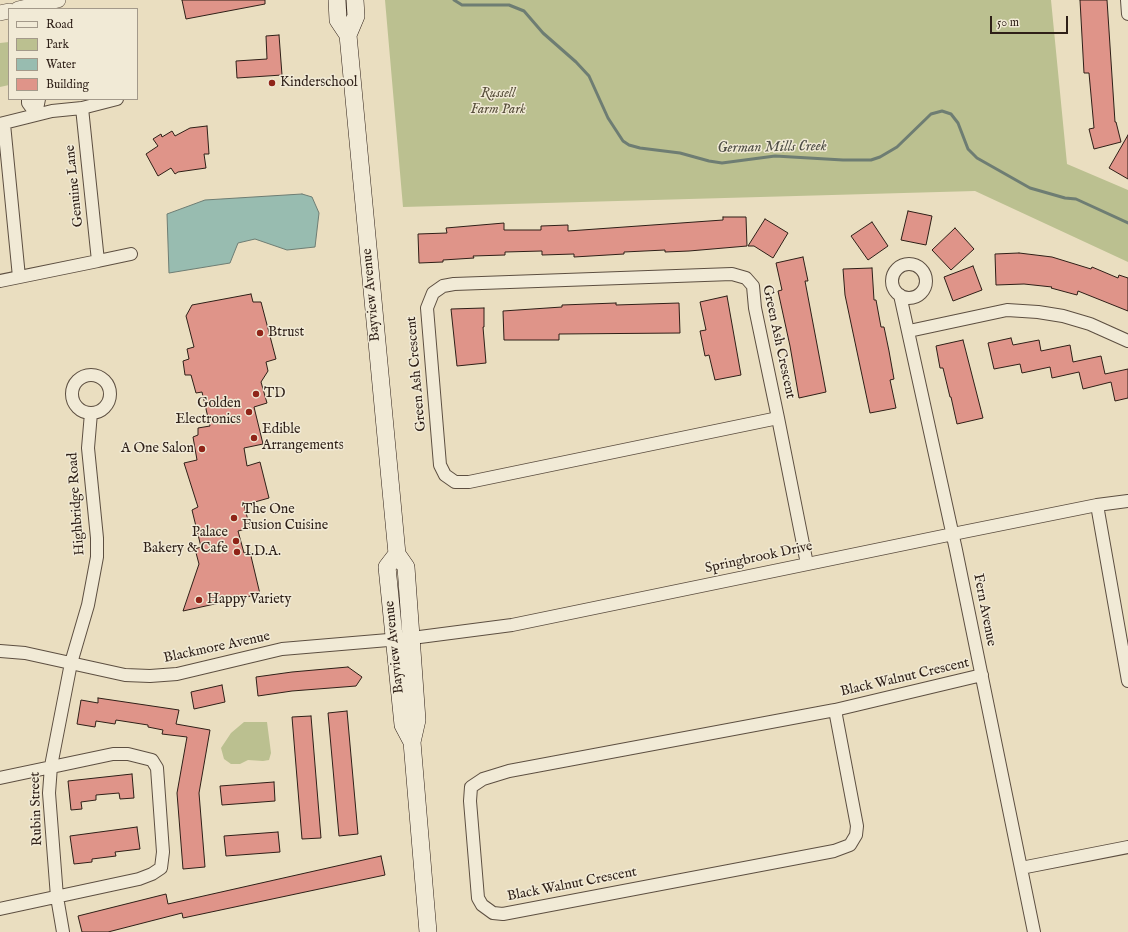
<!DOCTYPE html>
<style>
body{margin:0}
#map{position:relative;width:1128px;height:932px;overflow:hidden;background:#eadec0;font-family:"IM FELL English",serif}
canvas{display:block}
.legend{position:absolute;left:8px;top:8px;width:130px;height:92px;box-sizing:border-box;background:#f1ead6;border:1px solid #a3998a;margin:0;padding:5px 7px;list-style:none;font-size:12px;color:#2e1f17}
.legend li{display:flex;align-items:center;gap:8px;height:20px}
.legend b{width:20px;border:1px solid #a3998a}
.scale{position:absolute;left:990px;top:16px;width:78px;height:18px;box-sizing:border-box;border:2px solid #2e1f17;border-top:0;padding-left:5px;font-size:12px;line-height:14px;white-space:nowrap;color:#2e1f17;-webkit-text-stroke:3px #f1ead6;paint-order:stroke}
</style>
<div id="map">
<canvas width="1128" height="932"></canvas>
<ul class="legend">
<li><b style="height:5px;background:#f1ead6"></b>Road</li>
<li><b style="height:11px;background:#bbc090"></b>Park</li>
<li><b style="height:11px;background:#98bcb0"></b>Water</li>
<li><b style="height:11px;background:#df9489"></b>Building</li>
</ul>
<div class="scale">50 m</div>
</div>
<script>
const g = document.querySelector('canvas').getContext('2d');
g.lineJoin = 'round';
function fillPath(path, color) {
  g.fillStyle = color;
  g.fill(path, 'evenodd');
}
function poly(rows) {
  const path = new Path2D();
  for (const r of rows) {
    if (r.length === 3) {
      path.moveTo(r[0] + r[2], r[1]);
      path.arc(r[0], r[1], r[2], 0, 2 * Math.PI);
      continue;
    }
    path.moveTo(r[0], r[1]);
    for (let i = 2; i < r.length; i += 2) path.lineTo(r[i], r[i + 1]);
  }
  return path;
}
function stroke(path, color, width, dash) {
  g.strokeStyle = color;
  g.lineWidth = width;
  g.lineCap = dash ? 'butt' : 'round';
  g.setLineDash(dash || []);
  g.stroke(path);
}
function label(font, color, halo, rows, align = 'center') {
  g.font = font + ' "IM FELL English",serif';
  g.lineWidth = 3;
  g.setLineDash([]);
  g.textBaseline = 'middle';
  g.strokeStyle = halo;
  g.fillStyle = color;
  for (const [text, x, y, turn = 0] of rows) {
    g.save();
    g.translate(x, y);
    g.rotate((+turn || 0) * Math.PI / 180);
    g.textAlign = isNaN(turn) ? turn : align;
    if (halo) g.strokeText(text, 0, 0);
    g.fillText(text, 0, 0);
    g.restore();
  }
}
fillPath(poly([
 [385,0,1051,0,1067,164,1128,190,1128,262,975,191,403,207],
 [9,42,9,85,0,87,0,43],
 [244,722,267,722,271,753,269,760,263,761,248,760,240,764,231,764,224,759,221,748,231,733]
]), '#bbc090');
const water = poly([
 [302,194,312,197,319,213,315,247,287,250,255,239,238,243,230,263,169,273,167,214,205,200,302,194]
]);
fillPath(water, '#98bcb0');
stroke(water, '#6e7d73', 1);
stroke(poly([
 [454,0,462,5,509,5,524,11,543,33,576,62,589,76,608,118,623,141,629,145,640,148,680,153,709,161,722,163,775,156,843,160,871,160,880,157,897,147,931,114,942,111,951,114,958,123,968,149,977,158,1030,188,1065,198,1076,199,1128,223]
]), '#6e7d73', 3);
const building = poly([
 [182,0,265,0,265,4,186,19,182,0],
 [1080,0,1107,0,1115,122,1116,122,1121,142,1094,149,1089,129,1094,128,1089,73,1084,73,1080,0],
 [279,35,282,75,237,78,236,61,267,59,266,36,279,35],
 [207,126,209,154,204,154,206,168,178,172,175,174,171,168,158,176,146,154,158,146,153,139,161,134,162,137,172,131,175,136,190,128,207,126],
 [1128,135,1128,179,1109,168,1128,135],
 [908,211,932,216,926,245,901,240,908,211],
 [723,217,746,217,747,246,689,251,665,252,665,250,624,252,624,254,574,257,574,254,542,255,542,251,505,252,505,255,473,256,474,258,443,260,443,262,419,263,418,234,447,233,446,228,504,223,504,230,541,230,541,226,568,225,568,231,723,220,723,217],
 [765,219,788,233,773,258,754,246,748,246,765,219],
 [872,222,888,246,868,260,851,236,872,222],
 [955,228,974,249,951,270,932,250,955,228],
 [1019,253,1052,257,1091,269,1092,267,1118,278,1119,275,1128,278,1128,311,1078,291,1077,295,1051,288,1052,287,1024,284,996,285,995,254,1019,253],
 [803,257,808,281,805,281,826,392,799,398,790,346,778,291,782,290,776,263,803,257],
 [973,266,982,290,953,301,944,277,973,266],
 [872,268,874,300,876,300,881,327,884,327,889,351,894,379,890,380,896,408,870,413,845,295,843,269,872,268],
 [251,294,253,302,261,302,276,359,266,362,268,371,261,382,267,403,254,407,263,444,244,448,247,466,260,462,269,498,244,505,250,528,238,531,244,553,250,552,260,594,183,611,199,564,195,549,201,547,192,510,198,507,184,463,197,460,193,437,198,435,198,428,210,426,202,392,196,393,191,375,185,375,183,361,189,359,187,349,194,347,186,316,192,305,251,294],
 [727,296,741,375,715,380,709,355,705,356,700,331,706,330,700,302,727,296],
 [616,303,616,305,679,303,680,333,559,334,559,340,504,340,503,311,562,307,562,305,616,303],
 [484,308,484,327,483,327,486,363,457,366,451,309,484,308],
 [1011,338,1013,345,1039,340,1041,351,1070,345,1073,362,1101,356,1105,374,1128,369,1128,398,1115,401,1111,382,1083,389,1079,372,1052,378,1050,367,1022,373,1020,364,994,369,988,343,1011,338],
 [963,340,983,418,957,424,951,397,950,397,943,368,940,368,936,346,963,340],
 [348,667,362,677,356,686,292,691,258,696,256,677,292,672,348,667],
 [222,685,225,702,194,709,191,692,222,685],
 [98,698,179,710,176,724,210,730,199,793,205,867,183,869,177,793,187,737,162,734,163,730,148,727,148,725,116,720,115,724,96,721,95,727,77,724,81,700,98,703,98,698],
 [347,711,358,834,339,836,328,713,347,711],
 [311,716,321,838,302,839,292,717,311,716],
 [132,774,134,798,120,799,119,793,96,795,96,800,81,802,82,809,71,810,68,781,132,774],
 [274,782,275,801,222,805,220,786,274,782],
 [137,827,140,849,115,852,116,856,92,859,92,862,74,864,70,836,137,827],
 [278,832,280,852,226,856,224,836,278,832],
 [381,856,385,875,183,918,182,913,108,932,82,932,78,916,166,894,168,904,381,856]
]);
fillPath(building, '#df9489');
stroke(building, '#2e1f17', 1);
const minor = poly([
 [1127,0,1128,14],
 [28,99,28,103,36,114],
 [82,108,117,99],
 [36,114,39,99],
 [0,124,52,111,82,108,98,261,0,281],
 [4,124,19,277],
 [98,261,131,254],
 [909,281,17],
 [900,295,956,550,1034,932],
 [909,331,1007,310,1038,312,1063,316,1090,324,1128,341],
 [91,394,19],
 [778,418,469,482,455,482,445,475,440,465,427,308,433,293,443,286,454,284,732,274,746,278,753,286,755,308,778,418,807,564],
 [1097,505,1128,681],
 [0,651,25,653,125,675,150,676,177,674,282,649,412,638,512,625,953,534,1097,505,1128,501],
 [835,710,857,826,856,835,850,845,834,851,503,914,493,913,482,905,478,898,470,801,471,787,483,779,509,771,835,710,982,675],
 [0,778,113,754,128,754,152,760,157,768,163,852,161,868,152,874,139,879,0,909],
 [1021,868,1128,847],
 [63,932,57,897,49,793,51,766,71,663,88,605,97,557,97,538,88,448,91,413]
]);
const tertiary = poly([
 [18,9,58,0],
 [0,13,9,11]
]);
const secondary = poly([
 [337,0,338,20,348,35,397,554,406,567,417,720,412,742,428,932],
 [348,35,356,16,355,0],
 [397,554,387,567,403,725,412,742]
]);
stroke(minor, '#5d4f41', 14);
stroke(tertiary, '#5d4f41', 16);
stroke(secondary, '#2e1f17', 18);
stroke(minor, '#f1ead6', 12);
stroke(tertiary, '#f1ead6', 15);
stroke(secondary, '#f1ead6', 17);
for (const [x, y, r, color] of [
 [272,83,4,"#8f2418"],
 [260,333,4,"#8f2418"],
 [256,394,4,"#8f2418"],
 [249,412,4,"#8f2418"],
 [254,438,4,"#8f2418"],
 [202,449,4,"#8f2418"],
 [234,518,4,"#8f2418"],
 [236,541,4,"#8f2418"],
 [237,552,4,"#8f2418"],
 [199,600,4,"#8f2418"]
]) {
  const dot = new Path2D();
  dot.arc(x, y, r, 0, 2 * Math.PI);
  g.fillStyle = color;
  g.fill(dot);
  stroke(dot, '#f1ead6', 1.5);
}
label('14px', '#2e1f17', '#f1ead6', [
 ["Kinderschool",280,83],
 ["Btrust",268,333],
 ["TD",264,394],
 ["Golden",241,404,"right"],
 ["Electronics",241,420,"right"],
 ["Edible",262,430],
 ["Arrangements",262,446],
 ["A One Salon",194,449,"right"],
 ["The One",242,510],
 ["Fusion Cuisine",242,526],
 ["Palace",228,533,"right"],
 ["Bakery & Cafe",228,549,"right"],
 ["I.D.A.",245,552],
 ["Happy Variety",207,600]
], 'left');
label('italic 14px', '#584f3b', '#f1ead6', [
 ["Russell",498,94],
 ["Farm Park",498,110]
]);
label('14px', '#2e1f17', '#f1ead6', [
 ["Genuine Lane",75,186,-96],
 ["Bayview Avenue",372,295,-95],
 ["Green Ash Crescent",778,342,78],
 ["Green Ash Crescent",417,374,-95],
 ["Highbridge Road",77,504,-94],
 ["Springbrook Drive",759,558,-12],
 ["Fern Avenue",984,610,79],
 ["Bayview Avenue",395,647,-96],
 ["Blackmore Avenue",217,648,-12],
 ["Black Walnut Crescent",905,678,-13],
 ["Rubin Street",37,809,-92],
 ["Black Walnut Crescent",572,885,-11]
]);
label('italic 15px', '#4e4e45', '#f1ead6', [
 ["German Mills Creek",772,148,-1]
]);
</script>
